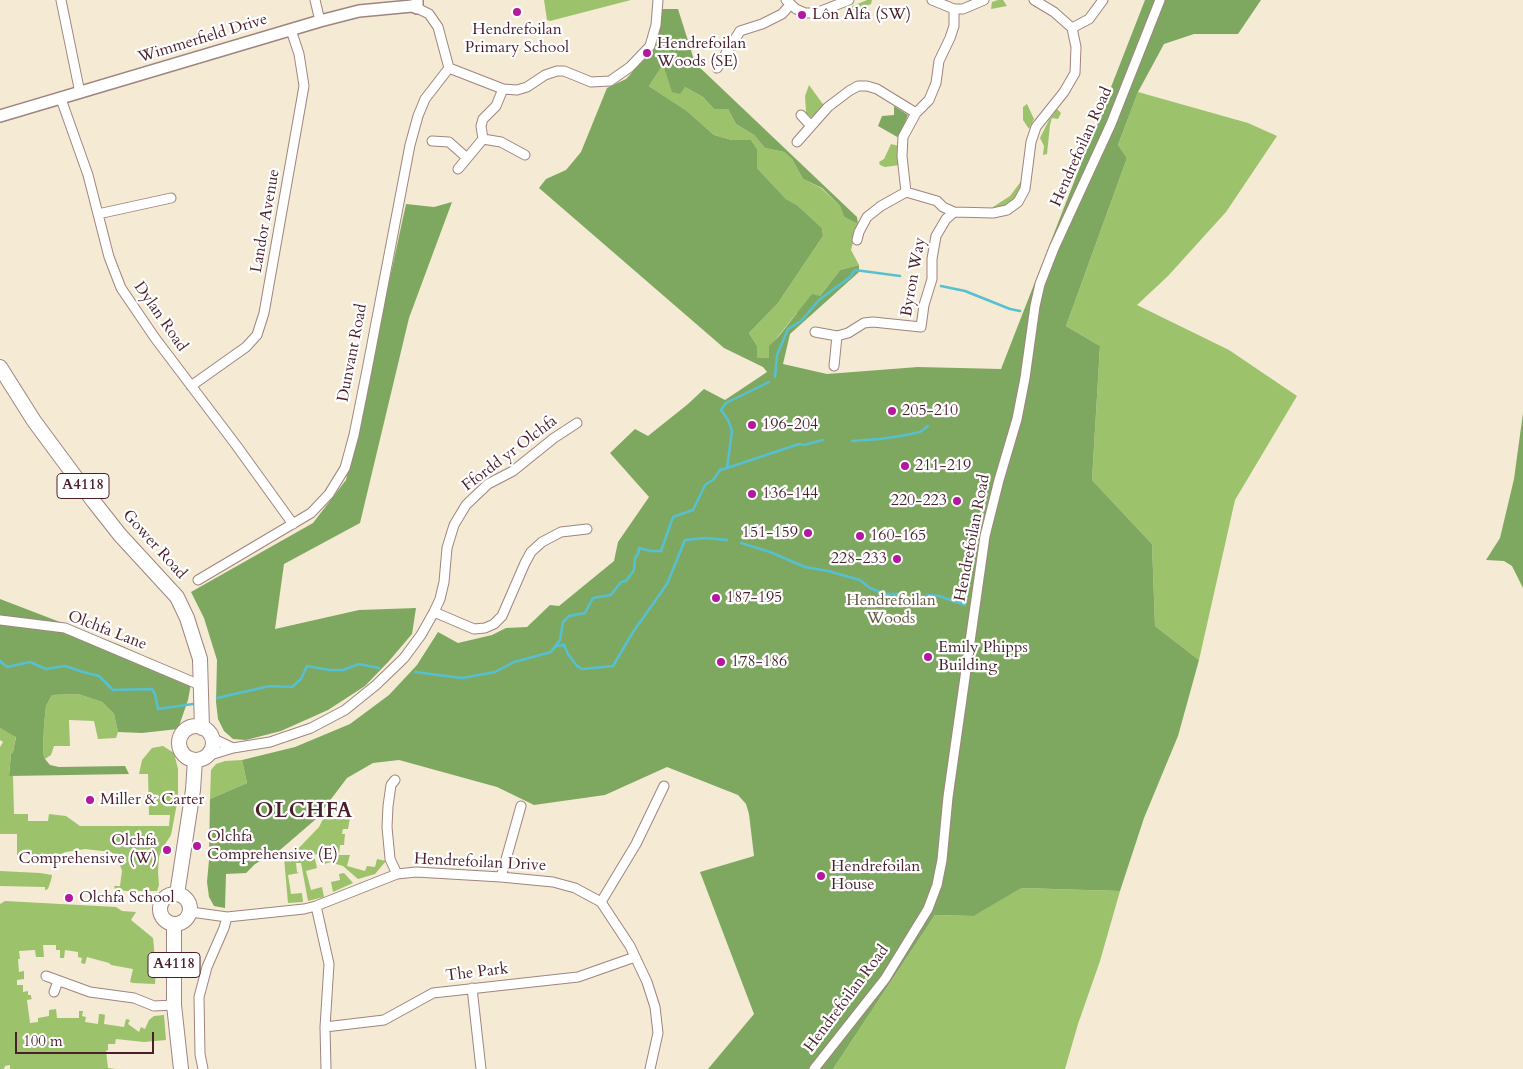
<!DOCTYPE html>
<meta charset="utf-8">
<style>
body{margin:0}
#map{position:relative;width:1523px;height:1069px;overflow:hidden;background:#f5ead4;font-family:Cardo,serif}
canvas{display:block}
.scale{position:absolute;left:15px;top:1032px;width:139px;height:22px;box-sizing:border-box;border:2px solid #4a1f2b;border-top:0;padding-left:6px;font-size:15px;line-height:18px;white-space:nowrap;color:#4a1f2b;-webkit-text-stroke:4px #fff;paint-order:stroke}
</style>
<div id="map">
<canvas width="1523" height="1069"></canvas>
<div class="scale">100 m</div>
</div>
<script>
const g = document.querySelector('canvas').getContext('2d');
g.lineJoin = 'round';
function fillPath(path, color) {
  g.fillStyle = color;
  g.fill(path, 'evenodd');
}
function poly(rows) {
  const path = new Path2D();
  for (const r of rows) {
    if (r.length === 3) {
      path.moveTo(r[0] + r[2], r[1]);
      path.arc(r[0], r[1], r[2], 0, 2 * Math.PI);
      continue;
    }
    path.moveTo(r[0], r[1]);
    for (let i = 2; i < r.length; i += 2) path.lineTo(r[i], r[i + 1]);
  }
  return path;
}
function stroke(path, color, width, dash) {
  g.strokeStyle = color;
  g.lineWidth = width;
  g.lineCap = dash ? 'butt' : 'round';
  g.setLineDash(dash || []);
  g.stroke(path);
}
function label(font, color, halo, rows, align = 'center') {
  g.font = font + ' Cardo,serif';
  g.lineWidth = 4.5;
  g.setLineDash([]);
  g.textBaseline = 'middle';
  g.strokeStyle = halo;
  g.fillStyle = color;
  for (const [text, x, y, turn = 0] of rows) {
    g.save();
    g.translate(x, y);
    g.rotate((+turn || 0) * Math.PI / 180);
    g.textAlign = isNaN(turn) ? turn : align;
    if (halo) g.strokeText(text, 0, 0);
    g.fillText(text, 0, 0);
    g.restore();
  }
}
fillPath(poly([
 [544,0,631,0,550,21,547,20],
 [867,0,872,0,871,4,854,10,845,9],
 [998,0,1003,0,1007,6,991,9,992,2],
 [663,63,685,87,703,97,714,109,728,109,736,124,754,135,765,148,784,152,792,159,803,179,821,188,840,206,844,217,858,224,851,250,859,265,840,270,820,296,796,314,772,344,769,358,757,358,757,346,749,333,778,303,823,236,822,228,797,205,786,199,757,168,757,149,751,140,732,140,714,135,687,111,649,86],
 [809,85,825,107,818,115,812,118,806,113,805,96],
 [1138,92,1248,123,1277,136,1226,212,1168,276,1137,305,1229,350,1297,396,1235,500,1199,660,1155,626,1152,544,1092,480,1100,346,1066,326,1127,158,1118,145],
 [1027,104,1034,119,1029,129,1023,120,1023,107],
 [1057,109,1061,113,1058,119,1052,118,1050,125,1047,154,1043,155,1044,146,1040,138,1049,120],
 [891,144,899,146,900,165,885,167,880,165,879,162,884,159],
 [1022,180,1020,191,1015,198,1004,207,995,209,993,207,1010,196],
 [78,694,102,702,114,714,118,732,116,738,98,739,94,721,69,720,70,746,54,746,51,755,45,759,43,753,44,725,46,706,52,695],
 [0,728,16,736,13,752,11,754,9,776,13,776,14,814,28,814,28,821,48,821,49,814,66,816,80,826,169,826,170,815,149,815,148,774,139,774,142,760,152,748,163,746,174,753,178,769,178,798,171,835,162,849,159,857,158,872,159,885,157,891,126,891,115,889,114,886,120,886,122,871,117,856,111,852,85,849,66,852,53,857,44,855,17,855,17,834,0,834,0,747,3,742,0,740],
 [242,760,247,783,210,799,211,770,216,764,225,761],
 [326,813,350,818,348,829,343,829,342,834,345,834,344,845,340,845,339,855,350,855,347,866,365,871,367,866,375,867,377,859,386,861,375,874,358,879,343,866,336,864,335,861,324,864,322,853,314,855,317,868,306,871,311,890,322,887,324,897,308,901,301,863,296,863,297,872,299,873,288,875,290,887,291,894,302,893,303,902,288,903,284,858,295,852,319,827],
 [0,871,40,873,52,875,51,880,48,889,45,890,45,887,0,886],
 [344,873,353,883,333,892,331,882,340,880,339,874],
 [1020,888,1120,891,1100,961,1078,1024,1065,1069,833,1069,935,915,974,916],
 [5,901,116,907,122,911,136,912,131,920,153,938,156,969,155,984,133,983,130,982,133,969,111,965,109,963,87,957,85,964,81,963,82,958,78,957,78,952,65,950,64,958,60,958,60,950,56,950,56,945,43,945,44,957,36,957,35,950,19,951,20,959,18,959,19,972,24,971,24,979,17,980,17,985,23,985,23,992,28,991,28,995,31,995,31,997,32,999,27,1000,30,1023,38,1022,38,1018,49,1016,49,1010,56,1009,57,1018,79,1018,79,1011,83,1011,82,1016,86,1017,85,1022,98,1024,99,1014,102,1014,105,1015,104,1024,124,1027,126,1019,130,1020,128,1024,139,1032,141,1027,145,1029,149,1020,154,1016,164,1015,166,1040,144,1042,116,1039,115,1044,108,1044,108,1050,106,1051,108,1068,116,1069,10,1069,10,1065,5,1066,4,1069,0,1069,0,904]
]), '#9dc26c');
fillPath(poly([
 [1145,0,1261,0,1238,34,1194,34,1164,44,1138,92,1118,145,1127,158,1066,326,1100,346,1092,480,1152,544,1155,626,1199,660,1178,736,1144,818,1120,891,1021,888,974,916,935,915,833,1069,708,1069,754,1014,700,872,754,856,749,814,746,804,738,795,667,767,605,795,534,805,497,787,399,760,373,763,347,778,316,819,280,850,255,864,246,873,226,874,225,908,214,906,209,897,207,882,209,860,210,799,247,783,242,760,295,747,350,724,389,695,417,665,438,632,458,643,492,635,506,628,527,627,550,605,559,606,614,561,618,542,649,497,610,453,635,429,648,436,688,404,704,389,725,400,767,372,763,367,724,348,539,188,546,179,566,170,581,152,607,88,626,79,654,49,662,9,678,9,695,63,857,217,858,224,844,217,840,206,822,188,803,179,792,159,784,152,765,148,754,135,736,124,728,109,714,109,703,97,685,87,680,94,672,92,663,64,649,86,687,111,714,135,732,140,751,140,757,149,757,168,786,199,797,205,822,228,823,236,778,303,749,333,757,346,757,358,769,358,769,346,779,336,812,294,820,296,840,270,859,265,859,272,790,334,783,364,827,374,918,367,1001,369],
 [894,106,908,115,899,138,878,126,882,116,894,115],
 [452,202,409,318,360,523,284,564,275,629,359,610,416,608,412,634,389,661,365,686,328,710,281,731,246,740,233,739,224,731,218,719,216,702,217,660,204,618,191,592,313,523,346,480,406,204,434,207],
 [1523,413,1523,588,1512,566,1504,561,1486,560,1500,538,1514,479],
 [0,599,120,645,192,678,188,700,178,729,142,733,118,732,114,714,102,702,78,694,52,695,46,706,44,725,43,753,45,759,50,765,59,767,125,766,129,774,9,776,11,754,13,752,16,737,0,728]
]), '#7ea860');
stroke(poly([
 [941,286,965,291,1010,309,1020,311],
 [775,377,777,355,788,329,801,321,819,300,850,277,855,270,900,276],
 [852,441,880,439,906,435,920,432,928,426],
 [727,468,799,444,804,445,823,440],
 [741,543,770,552,805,567,828,571,860,580,870,588,885,594,906,594],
 [927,595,939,596,965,605],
 [556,646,564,645,568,654,577,666,582,669,613,666,633,632,667,584,685,540,706,538,727,540],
 [0,661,7,667,30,662,46,669,65,666,83,672,99,676,113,690,152,689,155,694,158,709,193,704],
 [415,672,462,678,495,672,514,662,551,652,560,640,563,622,569,616,585,613,593,598,611,595,621,582,626,581,634,570,635,558,638,554,639,548,651,551,661,551,673,517,693,510,705,485,713,480,720,470,727,468,732,431,728,420,721,410,726,403,769,382],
 [217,698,270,686,292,687,301,679,307,666,329,670,343,670,359,664,379,668]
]), '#56c0d1', 2.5);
const minor = poly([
 [61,0,80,93],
 [315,0,320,21],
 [786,0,796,9,805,13,816,13,849,0],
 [932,0,954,9,963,9,984,0],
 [417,8,429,14,438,27,449,68,503,89,517,90,527,87,545,75,557,71,564,71,591,82,610,81,630,67,650,46,656,25,658,0],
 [1072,28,1089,19,1103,0],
 [717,68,740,31,762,24,782,14,790,5],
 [503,89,496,106,483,119,481,126,483,139,501,142,525,155],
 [61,99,88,175,109,257,121,288,155,338,236,445,293,524],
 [801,115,811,126],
 [432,141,449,142,467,158],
 [797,142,828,107,849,91,858,86,867,86,877,89,916,113],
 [458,169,483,139],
 [906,192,902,156,903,137,916,113,929,100,936,83,939,61,950,38,954,26,954,9],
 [98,214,171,198],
 [857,240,859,232,867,217,881,206,906,192,937,201,943,207,954,212,993,213,1007,210,1018,202,1025,189,1031,142,1036,127,1064,92,1075,73,1076,47,1072,28,1054,12,1034,0],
 [815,332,837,336,834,366],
 [837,336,848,333,864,323,873,322,921,327,924,305,932,279,932,259,936,236,946,219,954,212],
 [191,386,246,347,257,335,264,313,304,86,299,54,291,30],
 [198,580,311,513,329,494,345,468,354,435,367,370,410,145,418,116,425,99,449,68],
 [434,612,474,629,485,628,494,624,502,616,525,563,531,552,542,542,561,532,587,529],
 [0,620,65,628,200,685],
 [212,738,233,748],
 [207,756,233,748,270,742,311,728,345,710,376,685,404,658,421,635,434,612,440,599,444,582,447,548,454,525,466,505,488,484,513,471,554,438,577,423],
 [395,780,391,785,388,806,387,827,390,859,397,874],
 [501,877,521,806],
 [601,902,636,844,664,786],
 [316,906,329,964,325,1027,326,1069],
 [191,912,227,917,304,909,316,906,397,874,416,872,501,877,553,882,575,888,601,902,630,946,647,982,655,1007,658,1033,650,1069],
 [46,976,90,992,134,998,154,1006,174,1005],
 [472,988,481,1069],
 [54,992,58,981],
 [325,1027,384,1020,433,993,578,977,635,957],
 [203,1069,200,1054,199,997,207,967,224,928,227,917],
 [814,1069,885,979,928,909,937,885,942,860,948,797,985,536,999,480,1017,419,1025,378,1035,306,1040,284,1054,248,1111,124,1160,0]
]);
const tertiary = poly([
 [0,116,320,21,359,11,412,6,417,8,417,0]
]);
const primary = poly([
 [0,367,34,421,94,502,120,535,177,597,187,618,200,659,202,728],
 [196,743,17],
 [175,909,15],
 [177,894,193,790,195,760],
 [174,925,174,1005,181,1069]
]);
stroke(minor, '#a08480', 11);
stroke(tertiary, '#a08480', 14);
stroke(primary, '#a08480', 16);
stroke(minor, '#fff', 9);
stroke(tertiary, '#fff', 11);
stroke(primary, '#fff', 14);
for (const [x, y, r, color] of [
 [517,12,5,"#b5179e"],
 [802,15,5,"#b5179e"],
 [647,53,5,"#b5179e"],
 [892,411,5,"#b5179e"],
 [752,425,5,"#b5179e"],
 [905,466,5,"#b5179e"],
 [752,494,5,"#b5179e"],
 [957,501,5,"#b5179e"],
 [808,533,5,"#b5179e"],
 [860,536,5,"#b5179e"],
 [897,559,5,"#b5179e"],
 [716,598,5,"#b5179e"],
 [928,657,5,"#b5179e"],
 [721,662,5,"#b5179e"],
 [90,800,5,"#b5179e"],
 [197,846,5,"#b5179e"],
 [167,850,5,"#b5179e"],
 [821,876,5,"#b5179e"],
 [69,898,5,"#b5179e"]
]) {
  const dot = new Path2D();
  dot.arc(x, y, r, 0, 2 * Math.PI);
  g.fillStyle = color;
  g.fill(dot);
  stroke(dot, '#fff', 2);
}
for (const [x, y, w] of [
 [83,486,52],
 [174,965,52]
]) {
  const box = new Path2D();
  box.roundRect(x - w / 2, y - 12.5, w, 25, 4);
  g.fillStyle = '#fff';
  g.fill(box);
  stroke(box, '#4a1f2b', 1);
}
label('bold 15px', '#4a1f2b', null, [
 ["A4118",83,486],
 ["A4118",174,965]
]);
label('16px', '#4a1f2b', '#fff', [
 ["Lôn Alfa (SW)",812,15],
 ["Hendrefoilan",517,30,"center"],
 ["Primary School",517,48,"center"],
 ["Hendrefoilan",657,44],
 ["Woods (SE)",657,62],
 ["205-210",902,411],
 ["196-204",762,425],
 ["211-219",915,466],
 ["136-144",762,494],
 ["220-223",947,501,"right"],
 ["151-159",798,533,"right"],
 ["160-165",870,536],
 ["228-233",887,559,"right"],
 ["187-195",726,598],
 ["Emily Phipps",938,648],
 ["Building",938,666],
 ["178-186",731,662],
 ["Miller & Carter",100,800],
 ["Olchfa",207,837],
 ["Comprehensive (E)",207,855],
 ["Olchfa",157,841,"right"],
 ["Comprehensive (W)",157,859,"right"],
 ["Hendrefoilan",831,867],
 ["House",831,885],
 ["Olchfa School",79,898]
], 'left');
label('16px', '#4a1f2b', '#fff', [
 ["Wimmerfield Drive",203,39,-17],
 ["Hendrefoilan Road",1082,147,-66],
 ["Landor Avenue",266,221,-80],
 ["Byron Way",914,277,-80],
 ["Dylan Road",160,317,55],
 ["Dunvant Road",353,353,-79],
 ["Ffordd yr Olchfa",510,454,-37],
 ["Hendrefoilan Road",973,538,-79],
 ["Gower Road",154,545,48],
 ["Olchfa Lane",107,631,21],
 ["Hendrefoilan Drive",480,863,3],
 ["The Park",477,973,-7],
 ["Hendrefoilan Road",847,999,-53]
]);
label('16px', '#675842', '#fff', [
 ["Hendrefoilan",891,601],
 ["Woods",891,619]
]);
g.letterSpacing = '1px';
label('bold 21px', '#4a1f2b', '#fff', [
 ["OLCHFA",304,812]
]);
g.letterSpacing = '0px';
</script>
